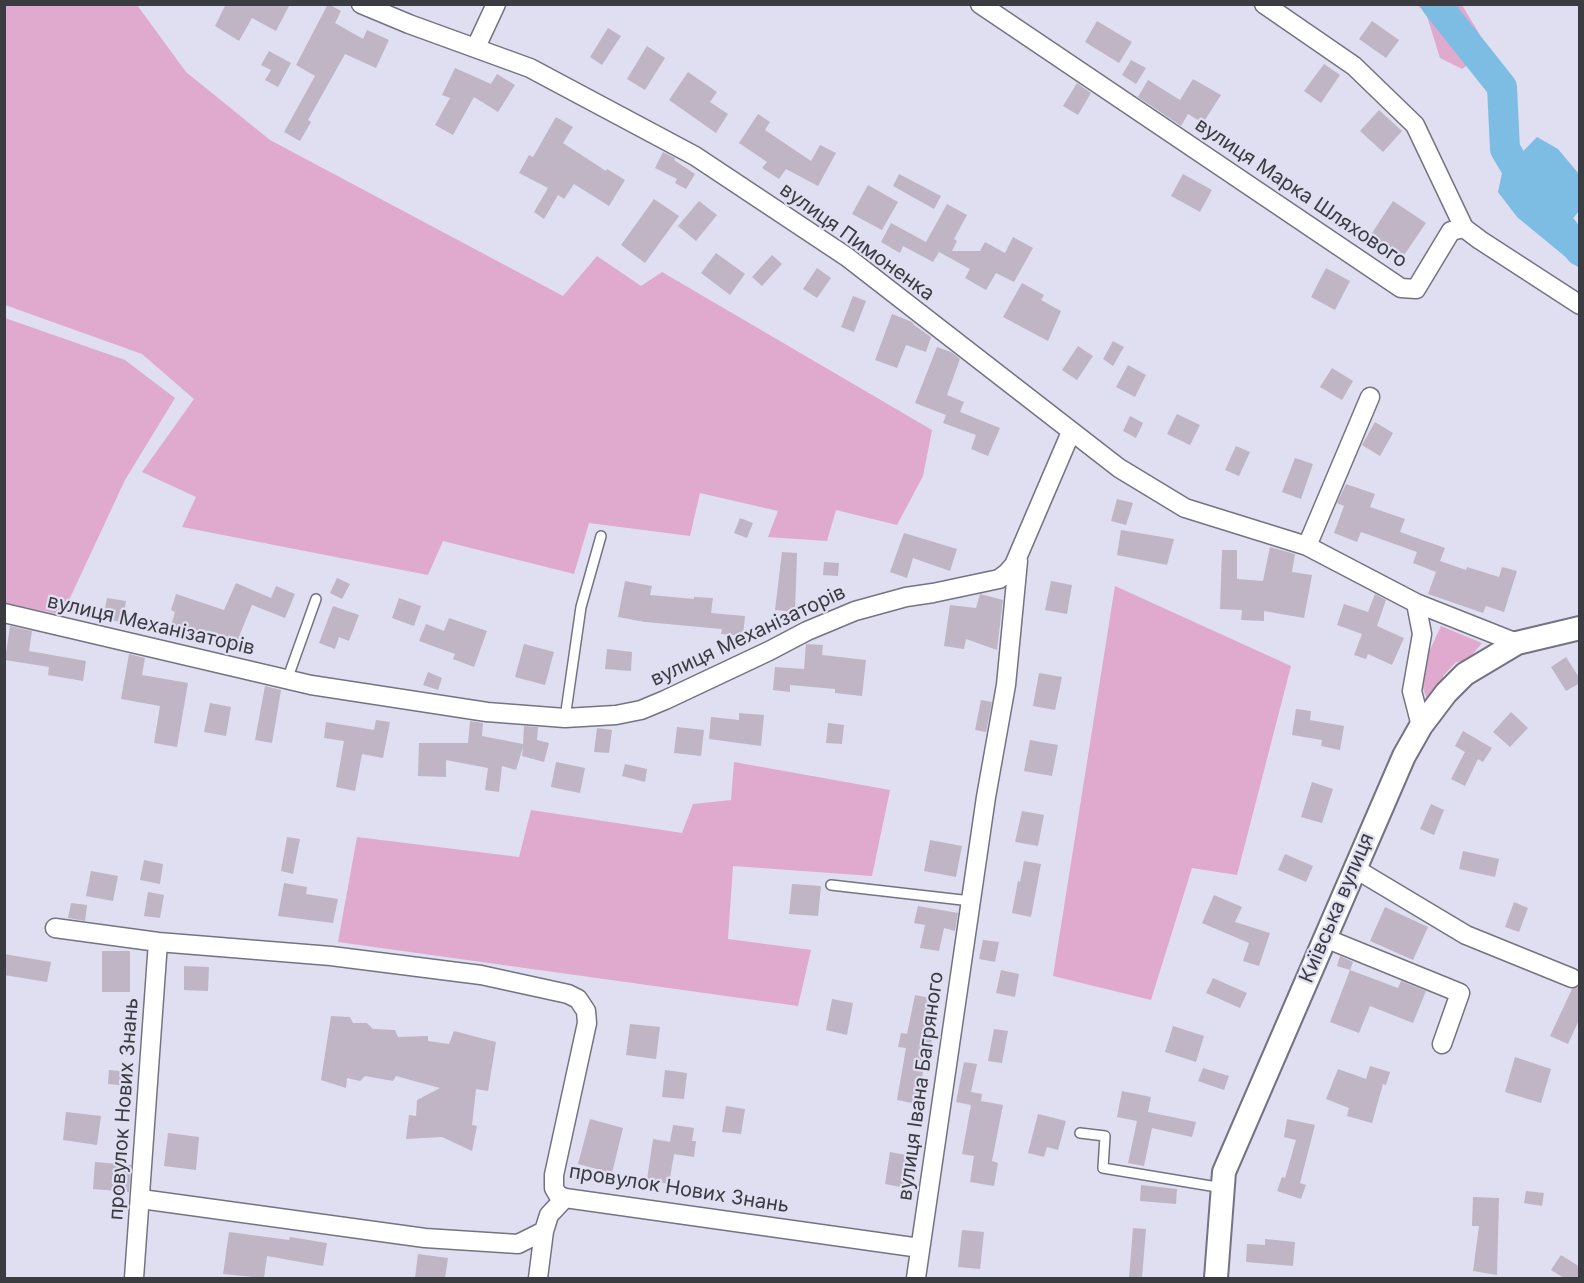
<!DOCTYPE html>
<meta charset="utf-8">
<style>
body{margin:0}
#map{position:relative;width:1584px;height:1283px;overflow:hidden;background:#dfdff1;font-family:Inter,sans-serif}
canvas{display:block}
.frame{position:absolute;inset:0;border:6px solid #3b3b42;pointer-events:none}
</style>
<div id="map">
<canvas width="1584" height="1283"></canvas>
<div class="frame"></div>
</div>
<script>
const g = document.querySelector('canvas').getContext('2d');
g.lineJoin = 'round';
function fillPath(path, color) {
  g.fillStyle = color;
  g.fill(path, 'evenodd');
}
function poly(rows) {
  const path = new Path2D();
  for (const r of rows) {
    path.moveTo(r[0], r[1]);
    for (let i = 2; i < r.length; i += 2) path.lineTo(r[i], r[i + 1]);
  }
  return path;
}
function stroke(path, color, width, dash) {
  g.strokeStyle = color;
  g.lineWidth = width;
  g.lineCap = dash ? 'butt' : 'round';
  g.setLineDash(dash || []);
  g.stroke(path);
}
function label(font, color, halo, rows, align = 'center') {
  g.font = font + ' Inter,sans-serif';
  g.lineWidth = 4.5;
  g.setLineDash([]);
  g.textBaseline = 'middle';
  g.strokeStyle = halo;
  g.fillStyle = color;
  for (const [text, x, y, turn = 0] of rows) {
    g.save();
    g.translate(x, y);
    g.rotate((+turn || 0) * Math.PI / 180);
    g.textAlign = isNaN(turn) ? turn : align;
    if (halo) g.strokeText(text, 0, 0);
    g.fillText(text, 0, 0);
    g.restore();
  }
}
fillPath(poly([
 [5,4,137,5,186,72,270,140,563,296,597,256,641,286,662,272,932,430,923,476,897,525,836,510,827,541,768,537,778,511,700,493,690,536,589,523,574,574,443,541,428,575,182,527,196,497,142,472,194,399,142,354,5,305],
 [1417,5,1462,5,1489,50,1462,69,1440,58,1426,13],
 [5,318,125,360,175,398,125,480,62,615,5,603],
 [1115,586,1291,666,1237,875,1192,868,1151,1000,1053,976],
 [1441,626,1482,643,1467,661,1456,662,1443,676,1444,687,1428,702,1420,680,1428,654],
 [734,762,890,790,872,876,733,866,728,939,811,950,798,1006,338,942,357,837,519,857,531,810,682,833,693,804,731,800]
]), '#dfaace');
fillPath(poly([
 [1537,137,1558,149,1579,174,1579,211,1569,223,1579,237,1579,268,1517,217,1498,192,1502,173]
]), '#7dbde3');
stroke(poly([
 [1436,4,1502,87,1505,149,1521,176,1580,251]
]), '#7dbde3', 30);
fillPath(poly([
 [226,4,290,4,276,31,252,18,239,41,215,26],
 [328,4,341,11,335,23,363,39,367,30,389,40,376,68,345,54,308,120,311,122,300,141,284,132,315,76,296,65],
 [1097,21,1132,42,1119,63,1085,42],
 [1372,21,1399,40,1386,58,1359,39],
 [608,28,621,36,602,65,590,57],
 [647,46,665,58,645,90,627,79],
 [269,51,291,63,278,87,265,80,271,70,261,65],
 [1131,60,1146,68,1136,84,1122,75],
 [1324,64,1340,75,1321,103,1304,91],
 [455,68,491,84,497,74,515,85,498,112,474,97,453,135,435,125,450,98,442,95],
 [688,72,717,92,710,102,728,114,716,133,669,100],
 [1193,79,1221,95,1203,123,1188,114,1181,126,1138,97,1148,80,1180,100],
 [1077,83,1091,93,1078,115,1063,106],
 [1379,110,1402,131,1383,152,1360,131],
 [758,114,770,122,765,130,811,161,820,145,836,153,818,186,786,169,779,179,762,168,767,162,739,143],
 [556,117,573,127,563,143,606,171,607,169,625,180,609,206,574,184,564,199,558,195,544,219,534,212,548,188,519,173,529,155,533,157],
 [663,152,675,158,674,160,695,174,686,189,675,183,677,179,655,168],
 [899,174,941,196,934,209,893,186],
 [1183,174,1212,190,1200,212,1171,196],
 [868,185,898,202,882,230,852,214],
 [654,199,679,216,645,263,621,245],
 [699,201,717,215,696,241,678,226],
 [1393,201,1426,223,1402,258,1370,236],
 [947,204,967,215,954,239,957,241,952,251,980,251,985,242,1005,253,1013,237,1033,248,1014,282,996,273,986,290,965,278,970,269,939,252,933,262,903,246,900,253,881,242,891,223,926,242],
 [716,253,745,274,730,295,701,273],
 [772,255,782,264,762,286,752,277],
 [817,268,831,278,817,298,803,289],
 [1326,268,1350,281,1335,310,1311,297],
 [1022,283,1044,295,1041,300,1061,311,1048,341,1003,317],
 [853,296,866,301,854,332,841,327],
 [892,314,912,322,914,325,931,337,926,352,906,345,897,368,875,360],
 [1113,341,1124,347,1113,366,1103,359],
 [1078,346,1093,356,1077,380,1062,370],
 [937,347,951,352,960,359,947,395,964,402,960,412,1000,428,988,456,971,449,976,435,943,423,946,415,915,403],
 [1128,365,1146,375,1135,397,1116,387],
 [1332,368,1353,381,1342,400,1320,387],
 [1177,414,1200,425,1190,445,1167,434],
 [1130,416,1143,423,1136,438,1123,431],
 [1375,422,1393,433,1380,456,1362,445],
 [1236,446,1250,452,1239,476,1225,470],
 [1295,458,1313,464,1301,499,1282,492],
 [1346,484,1375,494,1370,507,1405,519,1400,532,1445,548,1440,561,1466,570,1467,567,1499,577,1502,567,1517,571,1504,612,1486,606,1483,613,1428,594,1436,572,1413,563,1417,552,1361,532,1357,542,1334,533,1344,506,1337,503],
 [1117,499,1133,503,1126,525,1111,521],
 [740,518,753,523,747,538,734,533],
 [1121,530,1174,539,1167,565,1117,555],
 [904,533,957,549,950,571,913,558,907,578,890,572],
 [1270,547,1295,554,1292,572,1312,575,1304,618,1264,611,1264,621,1241,620,1242,610,1220,609,1222,550,1237,550,1237,579,1263,581],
 [782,552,797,553,795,612,775,610],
 [824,562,839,563,838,576,823,575],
 [337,578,350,584,342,599,330,593],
 [625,581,652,586,650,595,694,599,694,597,713,598,711,613,745,616,743,636,721,634,722,629,645,622,618,617],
 [1051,581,1072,585,1067,614,1045,610],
 [236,583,271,598,276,586,295,594,285,618,252,605,233,651,220,647,221,640,171,626,175,612,171,610,176,594,224,610],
 [980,594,1003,600,997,650,966,639,964,649,944,646,950,605,976,608],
 [1375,594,1386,600,1377,626,1404,638,1392,665,1368,654,1366,659,1354,655,1362,634,1337,625,1344,604,1368,612],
 [107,598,126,601,123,622,103,619],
 [399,598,421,606,414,626,392,618],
 [333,606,359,615,349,641,339,637,335,649,319,643],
 [449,618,487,631,474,667,453,659,455,654,419,641,426,624,444,631],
 [10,626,32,631,29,651,86,661,83,681,48,675,49,667,5,660],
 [524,644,554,652,545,685,515,677],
 [806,644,823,645,822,655,866,660,862,696,835,693,835,689,790,685,790,692,773,690,775,667,804,669],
 [607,649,632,652,631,671,605,669],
 [129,654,145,658,142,675,188,683,177,747,154,743,160,706,121,699],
 [1566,657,1580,679,1580,683,1566,691,1551,667],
 [428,672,442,678,438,690,423,685],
 [1039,673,1062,677,1055,710,1033,706],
 [265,686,281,690,272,743,255,740],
 [981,700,992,702,986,732,975,730],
 [210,703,231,707,226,736,204,732],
 [1296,709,1311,711,1310,720,1344,726,1340,750,1321,746,1322,740,1292,735],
 [1511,712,1528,728,1510,747,1493,732],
 [739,713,764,715,761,746,709,739,711,717,739,720],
 [376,720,390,722,383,758,362,754,355,791,336,787,344,741,324,738,326,722,374,730],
 [470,721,483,723,482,736,523,744,524,726,538,727,537,740,549,743,544,762,522,756,523,747,516,770,502,766,499,792,485,790,488,768,446,760,446,777,418,776,419,743,468,743],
 [828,723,844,725,842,744,826,743],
 [677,727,704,730,701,756,674,753],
 [597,728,612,730,609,753,594,752],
 [1463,731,1492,748,1483,762,1478,759,1465,786,1451,779,1465,752,1455,746],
 [1030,740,1058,745,1052,776,1024,771],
 [556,762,585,768,580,793,551,787],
 [625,764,647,769,645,782,622,776],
 [1312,782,1333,789,1322,823,1301,817],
 [1431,804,1444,810,1434,835,1420,829],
 [1022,811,1044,815,1038,846,1015,842],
 [287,837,300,839,293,874,281,871],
 [930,840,962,846,956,877,924,871],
 [1463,851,1499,859,1495,877,1459,869],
 [1285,854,1313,866,1306,882,1278,870],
 [144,860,163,864,160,884,140,880],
 [1024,861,1041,864,1031,917,1012,913,1018,881,1020,882],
 [91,871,118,876,113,901,86,896],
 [284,883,307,887,306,894,338,899,333,923,278,916],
 [792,884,821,886,818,916,789,914],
 [148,892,164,895,160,918,144,916],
 [1214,895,1242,907,1235,922,1270,933,1259,966,1243,961,1249,943,1202,923],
 [1514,902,1528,908,1519,932,1505,927],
 [71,903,87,905,85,921,68,918],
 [918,906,958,913,955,931,944,928,939,951,920,948,925,925,914,923],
 [1385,907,1428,927,1413,960,1370,941],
 [983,940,999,942,995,962,979,959],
 [102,951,130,951,130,992,102,992],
 [4,954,51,962,47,982,4,975],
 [1340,956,1353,962,1350,970,1337,966],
 [184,966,209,967,208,991,184,990],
 [1001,970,1019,974,1015,997,996,993],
 [1350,970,1398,988,1401,981,1426,991,1413,1023,1370,1006,1359,1033,1330,1022],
 [1213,978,1247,993,1240,1008,1206,993],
 [1580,986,1580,1018,1568,1044,1550,1036,1572,989],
 [915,995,935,999,928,1038,932,1039,929,1052,927,1052,917,1104,897,1100,906,1048,898,1047,901,1033,907,1034],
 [832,999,853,1003,847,1035,826,1030],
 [331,1016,350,1017,353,1023,367,1023,373,1029,395,1030,398,1037,428,1036,428,1041,449,1044,454,1031,496,1042,488,1091,476,1089,472,1125,477,1126,472,1151,442,1137,406,1139,409,1115,416,1116,417,1100,440,1088,396,1076,393,1081,365,1076,360,1081,347,1078,346,1088,321,1080],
 [630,1024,660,1027,656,1059,626,1055],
 [1173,1026,1204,1036,1196,1062,1165,1052],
 [994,1029,1008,1031,1002,1063,988,1061],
 [1515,1057,1551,1069,1541,1103,1505,1092],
 [964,1062,977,1064,971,1092,982,1094,981,1101,1003,1105,992,1161,998,1163,994,1186,970,1182,974,1156,962,1154,971,1105,956,1102],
 [1370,1066,1390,1072,1386,1085,1383,1084,1372,1123,1347,1116,1349,1108,1326,1099,1338,1069,1366,1079],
 [1203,1068,1229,1076,1224,1090,1198,1081],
 [109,1070,131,1072,129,1086,108,1084],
 [665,1070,687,1073,684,1099,662,1097],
 [1122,1091,1151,1097,1148,1112,1196,1122,1192,1137,1152,1128,1144,1166,1128,1163,1137,1121,1117,1117],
 [726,1106,745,1109,741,1134,722,1132],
 [66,1112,101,1116,97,1145,63,1140],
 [1038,1114,1066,1121,1058,1150,1047,1147,1044,1157,1028,1153],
 [590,1119,623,1128,612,1173,578,1164],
 [1287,1119,1315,1125,1300,1183,1306,1185,1301,1199,1277,1191,1282,1177,1285,1178,1296,1140,1284,1137],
 [673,1125,694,1128,692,1141,696,1141,694,1157,674,1154,669,1184,647,1180,653,1139,670,1142],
 [168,1133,199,1137,196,1170,164,1166],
 [890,1152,912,1156,905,1188,885,1184],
 [95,1162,131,1165,129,1192,93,1189],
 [1141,1185,1177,1189,1176,1204,1140,1201],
 [1526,1191,1544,1193,1542,1206,1524,1203],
 [1473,1197,1499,1198,1497,1275,1473,1271,1479,1226,1472,1226],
 [1133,1228,1146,1229,1142,1278,1129,1278],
 [962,1230,984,1232,980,1269,958,1267],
 [229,1232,289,1240,290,1237,327,1243,323,1266,267,1256,264,1278,223,1274],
 [1265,1239,1295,1242,1293,1266,1246,1262,1247,1244,1265,1245],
 [418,1254,448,1258,445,1278,415,1278],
 [1561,1255,1580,1267,1580,1278,1564,1278,1551,1270]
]), '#bfb5c5');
const service = poly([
 [287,680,316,599],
 [565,718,581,607,601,536],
 [831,885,971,901],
 [1080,1133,1105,1136,1103,1168,1223,1188]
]);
const minor = poly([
 [361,4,409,24,530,68,695,156,847,257,1119,468,1185,508,1307,546,1416,603],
 [980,4,1401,288,1416,289,1451,231,1464,228,1480,240,1580,305],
 [1264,4,1354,66,1415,125,1464,228],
 [476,47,496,4],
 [1307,546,1370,397],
 [4,613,311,685,487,712,565,718,616,715,641,710,665,700,769,651,807,631,855,611,906,597,933,593,999,579,1007,573,1014,565,1071,432],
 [1421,726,1412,691,1422,634,1416,603,1517,643],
 [1354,868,1466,935,1572,978],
 [55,928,158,942,331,956,481,975,568,994,578,999,586,1011,587,1023,554,1175,554,1188,558,1195,565,1198,920,1248],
 [1325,938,1460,993,1442,1044],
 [141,1199,425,1238,518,1244,544,1231,549,1215,565,1198],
 [134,1278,158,942],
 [538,1278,544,1231],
 [916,1278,986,797,1006,685,1018,561]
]);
const tertiary = poly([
 [1216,1278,1224,1172,1404,756,1421,726,1446,693,1465,674,1517,643,1580,628]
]);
stroke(service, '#747383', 12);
stroke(minor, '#747383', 21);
stroke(tertiary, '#747383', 26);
stroke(service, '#fff', 9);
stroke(minor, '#fff', 18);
stroke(tertiary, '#fff', 22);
label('20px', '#3b3b42', '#dfdff1', [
 ["вулиця Марка Шляхового",1301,193,34],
 ["вулиця Пимоненка",857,242,36],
 ["вулиця Механізаторів",151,625,13],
 ["вулиця Механізаторів",748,636,-25],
 ["Київська вулиця",1337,908,-67],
 ["вулиця Івана Багряного",921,1086,-82],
 ["провулок Нових Знань",124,1109,-86],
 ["провулок Нових Знань",679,1189,9]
]);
</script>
